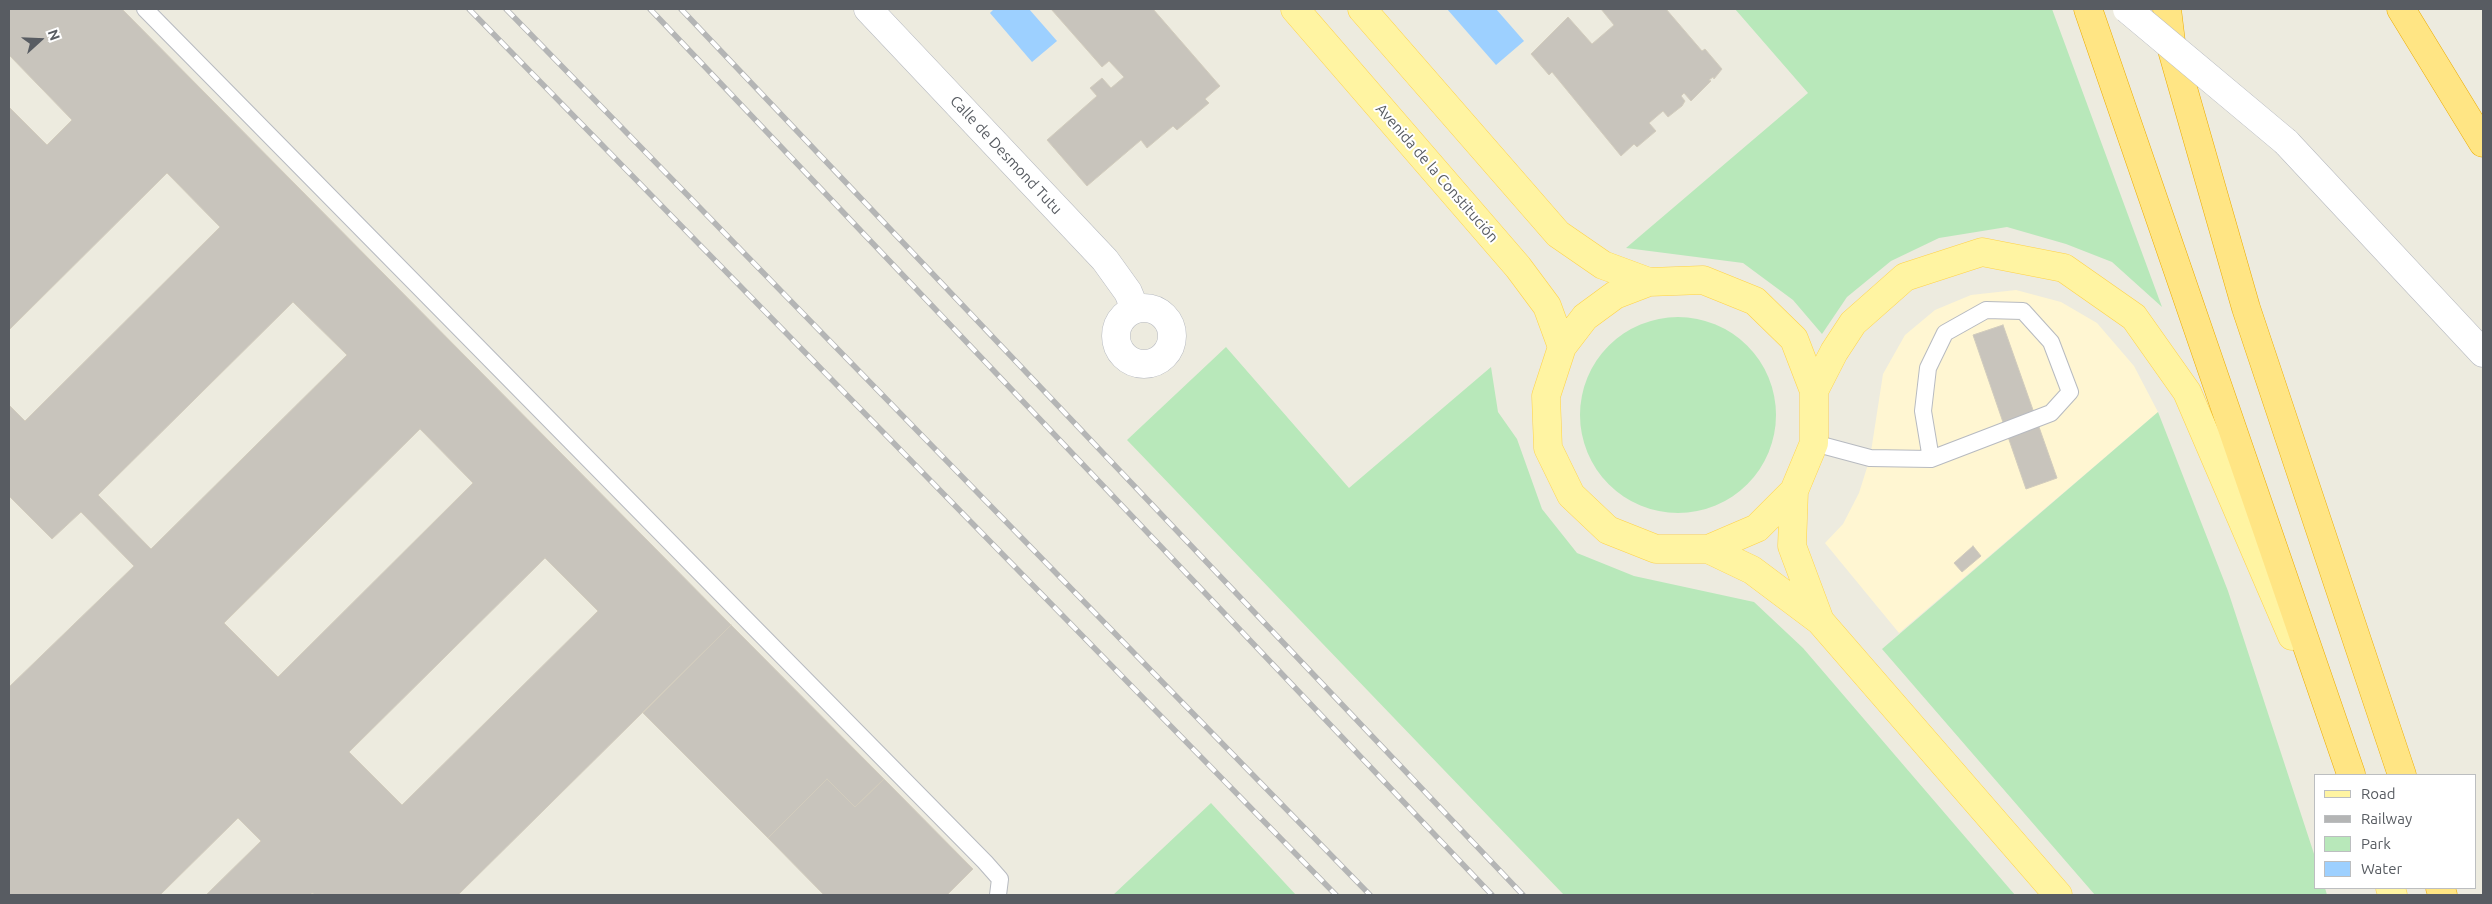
<!DOCTYPE html>
<meta charset="utf-8">
<style>
body{margin:0}
#map{position:relative;width:2492px;height:904px;overflow:hidden;background:#edebdf;font-family:Ubuntu,sans-serif}
canvas{display:block}
.frame{position:absolute;inset:0;border:10px solid #585c62;pointer-events:none}
.legend{position:absolute;left:2314px;top:774px;width:162px;height:115px;box-sizing:border-box;background:#fff;border:1px solid #bcbec0;margin:0;padding:6px 9px;list-style:none;font-size:15px;color:#585c62}
.legend li{display:flex;align-items:center;gap:10px;height:25px}
.legend b{width:25px;border:1px solid #bcbec0}
.north{position:absolute;left:15px;top:15px;width:50px;height:50px;-webkit-text-stroke:4px #fff;paint-order:stroke;rotate:70deg;font-size:14px;font-weight:700;line-height:20px;text-align:center;color:#585c62}
.north::after{content:'';display:block;margin:auto;width:18px;height:22px;background:#585c62;clip-path:polygon(50% 0,100% 100%,50% 72%,0 100%)}
</style>
<div id="map">
<canvas width="2492" height="904"></canvas>
<div class="frame"></div>
<ul class="legend">
<li><b style="height:6px;background:#fff4a2"></b>Road</li>
<li><b style="height:6px;background:#b4b5b5"></b>Railway</li>
<li><b style="height:14px;background:#b8e8ba"></b>Park</li>
<li><b style="height:14px;background:#9dd0ff"></b>Water</li>
</ul>
<div class="north">N</div>
</div>
<script>
const g = document.querySelector('canvas').getContext('2d');
g.lineJoin = 'round';
function fillPath(path, color) {
  g.fillStyle = color;
  g.fill(path, 'evenodd');
}
function poly(rows) {
  const path = new Path2D();
  for (const r of rows) {
    if (r.length === 3) {
      path.moveTo(r[0] + r[2], r[1]);
      path.arc(r[0], r[1], r[2], 0, 2 * Math.PI);
      continue;
    }
    path.moveTo(r[0], r[1]);
    for (let i = 2; i < r.length; i += 2) path.lineTo(r[i], r[i + 1]);
  }
  return path;
}
function stroke(path, color, width, dash) {
  g.strokeStyle = color;
  g.lineWidth = width;
  g.lineCap = dash ? 'butt' : 'round';
  g.setLineDash(dash || []);
  g.stroke(path);
}
function label(font, color, halo, rows, align = 'center') {
  g.font = font + ' Ubuntu,sans-serif';
  g.lineWidth = 4;
  g.setLineDash([]);
  g.textBaseline = 'middle';
  g.strokeStyle = halo;
  g.fillStyle = color;
  for (const [text, x, y, turn = 0] of rows) {
    g.save();
    g.translate(x, y);
    g.rotate((+turn || 0) * Math.PI / 180);
    g.textAlign = isNaN(turn) ? turn : align;
    if (halo) g.strokeText(text, 0, 0);
    g.fillText(text, 0, 0);
    g.restore();
  }
}
fillPath(poly([
 [2016,290,2061,302,2097,323,2134,366,2158,412,1899,633,1825,543,1843,524,1859,493,1870,458,1883,374,1905,335,1935,310,1971,295]
]), '#fff6d2');
fillPath(poly([
 [1735,9,2052,9,2162,307,2112,262,2066,244,2007,227,1939,238,1891,261,1847,297,1822,334,1793,300,1743,263,1626,248,1808,93],
 [1678,415,98],
 [1226,347,1349,488,1491,367,1498,412,1517,439,1542,509,1577,553,1634,576,1754,602,1803,648,2015,895,1564,895,1127,440],
 [2158,412,2228,591,2316,860,2316,888,2325,888,2327,895,2095,895,1882,649],
 [1211,803,1296,895,1113,895]
]), '#b8e8ba');
fillPath(poly([
 [994,9,1029,9,1057,41,1032,62,990,13],
 [1447,9,1496,9,1524,41,1496,65]
]), '#9dd0ff');
const building = poly([
 [9,9,122,9,731,625,458,895,315,895,312,893,310,895,206,895,261,841,238,818,160,895,9,895,9,687,134,566,81,512,52,539,9,496,9,405,25,421,220,227,167,173,9,330,9,107,47,145,72,120,9,55,9,9],
 [293,302,347,355,151,549,98,495,293,302],
 [420,429,473,483,278,677,224,623,420,429],
 [545,558,598,611,402,805,349,752,545,558],
 [1051,9,1153,9,1220,86,1205,99,1209,103,1177,130,1173,126,1147,148,1141,140,1087,186,1047,140,1097,96,1090,88,1102,78,1111,88,1124,77,1109,61,1102,67,1051,9],
 [1601,9,1666,9,1702,51,1705,49,1722,69,1714,79,1713,77,1709,80,1711,81,1691,101,1684,93,1681,96,1685,101,1682,106,1668,117,1663,111,1649,123,1656,131,1637,147,1634,144,1621,156,1552,72,1549,75,1531,54,1568,17,1592,44,1614,25,1601,9],
 [2003,325,2057,478,2026,489,1973,335,2003,325],
 [1973,546,1981,556,1962,572,1954,563,1973,546],
 [731,625,884,779,855,807,827,779,768,838,643,713,731,625],
 [827,779,855,807,884,779,973,869,947,895,824,895,768,838,827,779]
]);
fillPath(building, '#c8c4bc');
stroke(building, '#d2ccbd', 1);
const service = poly([
 [145,9,985,862,1000,879,998,895],
 [1814,443,1870,458,1931,459,2051,413,2070,392,2051,342,2023,311,1986,310,1945,333,1928,368,1923,411,1931,459]
]);
const minor = poly([
 [868,9,1105,260,1128,292,1135,309],
 [1144,336,28]
]);
const tertiary = poly([
 [2286,142,2483,353]
]);
const primary = poly([
 [1295,9,1518,267,1547,306,1562,347],
 [1362,9,1558,234,1603,265,1649,282],
 [1814,391,1834,352,1853,323,1905,277,1982,252,2064,268,2134,317,2187,392,2292,636],
 [1794,491,1757,528,1708,549,1656,549,1608,530,1571,495,1548,448,1546,396,1562,347,1585,317,1615,295,1649,282,1703,280,1755,301,1794,339,1814,391,1814,443,1794,491,1792,546,1820,621],
 [1708,549,1752,570,1820,621,2058,895],
 [2390,888,2393,895]
]);
const motorway = poly([
 [2088,9,2351,774],
 [2167,9,2172,50,2246,308,2402,775],
 [2401,9,2483,143],
 [2440,888,2443,895]
]);
stroke(service, '#b7bac0', 18);
stroke(minor, '#b7bac0', 29);
stroke(tertiary, '#b7bac0', 29);
stroke(primary, '#ffd247', 29);
stroke(motorway, '#ecac00', 29);
stroke(service, '#fff', 16);
stroke(minor, '#fff', 28);
stroke(tertiary, '#fff', 28);
stroke(primary, '#fff4a2', 28);
stroke(motorway, '#ffe584', 28);
const rail = poly([
 [469,9,1336,895],
 [506,9,1370,895],
 [650,9,1492,895],
 [681,9,1523,895]
]);
stroke(rail, '#b4b5b5', 5.5);
stroke(rail, '#fff', 4, [11]);
const tertiaryBridge = poly([
 [2127,9,2286,142]
]);
stroke(tertiaryBridge, '#b7bac0', 29, []);
stroke(tertiaryBridge, '#fff', 28);
label('15px', '#585c62', '#fff', [
 ["Calle de Desmond Tutu",1006,155,47],
 ["Avenida de la Constitución",1437,173,49]
]);
</script>
